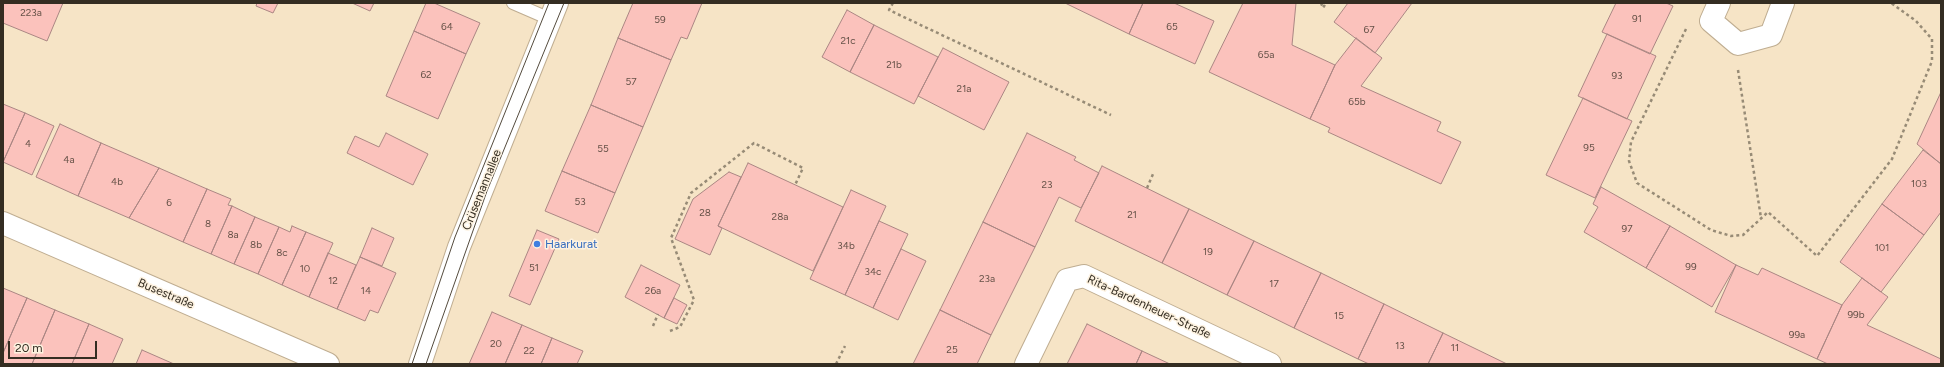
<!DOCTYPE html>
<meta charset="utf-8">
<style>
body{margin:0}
#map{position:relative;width:1944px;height:367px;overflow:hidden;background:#f6e4c6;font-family:Figtree,sans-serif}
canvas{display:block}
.frame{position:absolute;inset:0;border:4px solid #342d22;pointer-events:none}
.scale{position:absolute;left:8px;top:341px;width:89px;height:18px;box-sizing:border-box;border:2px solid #342d22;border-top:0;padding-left:5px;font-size:12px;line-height:14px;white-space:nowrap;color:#342d22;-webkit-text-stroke:3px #fdf2e0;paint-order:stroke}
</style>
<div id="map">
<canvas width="1944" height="367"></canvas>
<div class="frame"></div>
<div class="scale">20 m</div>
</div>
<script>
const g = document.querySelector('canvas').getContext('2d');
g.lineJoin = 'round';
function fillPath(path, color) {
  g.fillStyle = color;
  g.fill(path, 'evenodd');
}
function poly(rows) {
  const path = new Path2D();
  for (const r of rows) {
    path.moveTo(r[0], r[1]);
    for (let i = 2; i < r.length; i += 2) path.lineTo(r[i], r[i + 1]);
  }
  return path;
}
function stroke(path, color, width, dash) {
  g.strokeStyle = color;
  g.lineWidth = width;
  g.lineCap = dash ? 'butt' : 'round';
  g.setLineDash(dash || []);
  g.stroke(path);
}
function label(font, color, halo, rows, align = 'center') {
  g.font = font + ' Figtree,sans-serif';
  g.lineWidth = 3;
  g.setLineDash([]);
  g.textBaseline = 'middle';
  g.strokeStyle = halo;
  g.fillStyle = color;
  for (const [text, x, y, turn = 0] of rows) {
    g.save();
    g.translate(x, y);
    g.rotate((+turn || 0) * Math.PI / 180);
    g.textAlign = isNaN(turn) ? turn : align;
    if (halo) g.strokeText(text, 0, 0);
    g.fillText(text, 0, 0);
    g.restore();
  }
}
const building = poly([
 [3,3,63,3,47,41,3,23,3,3],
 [257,3,278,3,273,13,256,6,257,3],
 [352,3,374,3,370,11,352,3],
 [426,3,434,3,480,23,466,54,414,31,426,3],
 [633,3,702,3,687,39,681,37,671,60,618,38,633,3],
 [1065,3,1143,3,1129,34,1065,3],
 [1143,3,1174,3,1214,21,1195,64,1129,34,1143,3],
 [1243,3,1296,3,1292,45,1335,65,1310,119,1209,72,1243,3],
 [1348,3,1412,3,1375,53,1334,22,1348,3],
 [1616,3,1666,3,1673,6,1650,54,1602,32,1616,3],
 [847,10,874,25,850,72,822,57,847,10],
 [874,25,938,57,914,104,850,72,874,25],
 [414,31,466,54,438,119,386,96,414,31],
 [1607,34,1656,56,1627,119,1578,96,1607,34],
 [618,38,671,60,643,127,591,105,618,38],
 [1356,38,1382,58,1361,86,1441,122,1437,131,1461,142,1441,184,1328,132,1330,128,1310,119,1335,65,1356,38],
 [943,48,1009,82,984,130,918,96,943,48],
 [1941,92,1941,164,1917,144,1941,92],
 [1583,98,1632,121,1595,198,1546,175,1583,98],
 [3,104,25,113,3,162,3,104],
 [591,105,643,127,615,193,562,171,591,105],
 [25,113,54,126,32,175,3,162,25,113],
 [60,124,101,143,78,196,36,177,60,124],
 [386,133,428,154,413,185,347,153,355,136,379,147,386,133],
 [1027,133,1076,157,1074,160,1099,173,1081,208,1059,197,1035,247,983,222,1027,133],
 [101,143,159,168,129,218,78,196,101,143],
 [1923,150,1941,164,1941,212,1924,235,1882,204,1923,150],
 [748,163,843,207,813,271,718,226,748,163],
 [1102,166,1189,209,1162,263,1075,221,1102,166],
 [159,168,207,189,183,242,129,218,159,168],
 [562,171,615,193,598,233,545,211,562,171],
 [729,172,741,177,718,226,722,228,710,255,675,239,693,199,729,172],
 [1601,187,1670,226,1646,268,1584,232,1598,207,1593,204,1601,187],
 [207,189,231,199,228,205,232,206,211,254,183,242,207,189],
 [851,190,886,206,845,295,810,279,851,190],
 [1882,204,1924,235,1881,292,1840,262,1882,204],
 [232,206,255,217,234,264,211,254,232,206],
 [1189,209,1254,241,1227,295,1162,263,1189,209],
 [255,217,279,227,258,274,234,264,255,217],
 [879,221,908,234,873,308,845,295,879,221],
 [983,222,1035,247,991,335,940,310,983,222],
 [292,226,306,232,282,285,258,274,279,227,290,232,292,226],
 [1670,226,1736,265,1712,307,1646,268,1670,226],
 [372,228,394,238,382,266,360,257,372,228],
 [537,230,559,239,530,305,509,296,537,230],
 [306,232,333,243,309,297,282,285,306,232],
 [1254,241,1321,273,1294,328,1227,295,1254,241],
 [901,249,926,261,898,320,873,308,901,249],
 [328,253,356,265,337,309,309,297,328,253],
 [360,257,396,273,378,313,370,310,365,321,337,309,360,257],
 [641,265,680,285,664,318,625,297,641,265],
 [1736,265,1758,275,1762,268,1842,305,1817,359,1715,312,1736,265],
 [1321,273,1384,304,1358,359,1294,328,1321,273],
 [1862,278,1888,297,1867,325,1941,359,1941,364,1828,364,1817,359,1842,305,1862,278],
 [3,288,27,298,3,353,3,288],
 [27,298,55,310,32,364,3,364,3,353,27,298],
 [674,298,687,305,677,324,664,318,674,298],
 [1384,304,1443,333,1428,364,1369,364,1358,359,1384,304],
 [55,310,89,324,72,364,32,364,55,310],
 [940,310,991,335,977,364,913,364,940,310],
 [492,312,522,325,505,364,469,364,492,312],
 [89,324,123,339,112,364,72,364,89,324],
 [1087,324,1142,351,1136,364,1067,364,1087,324],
 [522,325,552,338,541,364,505,364,522,325],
 [1443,333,1507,364,1428,364,1443,333],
 [552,338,583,351,577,364,541,364,552,338],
 [142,350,174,364,136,364,142,350],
 [1142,351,1170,364,1136,364,1142,351]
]);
fillPath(building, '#fbc2bc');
stroke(building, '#aa8683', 1);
const service = poly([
 [513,3,550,19]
]);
const minor = poly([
 [1719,3,1711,21,1738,44,1771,35,1783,3],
 [3,223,328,364],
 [420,364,459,247,557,3],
 [1026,364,1067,280,1084,276,1270,364]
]);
stroke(service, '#bfad91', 14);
stroke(minor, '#bfad91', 24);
stroke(poly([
 [893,3,889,10,1111,115],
 [1321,3,1323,8,1326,3],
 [1686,29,1631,142,1629,161,1637,183,1711,230,1731,236,1743,235,1768,212,1817,256,1892,159,1932,61,1932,39,1916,21,1891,3],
 [1738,70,1761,218],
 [1147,188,1153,174],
 [653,326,658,314],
 [670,331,680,327,694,300,671,238,691,193,754,143,803,168,795,185],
 [836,364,845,346]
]), '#978b76', 2.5, [3, 3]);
stroke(service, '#fff', 12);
stroke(minor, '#fff', 22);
stroke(poly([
 [412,364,455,237,549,3],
 [426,364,487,191,564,3]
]), '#544b3d', 1);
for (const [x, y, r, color] of [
 [537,244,4,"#3f7fe0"]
]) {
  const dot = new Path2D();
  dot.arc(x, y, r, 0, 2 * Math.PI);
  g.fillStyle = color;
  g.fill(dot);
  stroke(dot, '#fdf2e0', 1.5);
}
label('10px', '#665248', null, [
 ["223a",31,13],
 ["91",1637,19],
 ["59",660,20],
 ["64",447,27],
 ["65",1172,27],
 ["67",1369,30],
 ["21c",848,41],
 ["65a",1266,55],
 ["21b",894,65],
 ["62",426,75],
 ["93",1617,76],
 ["57",631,82],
 ["21a",964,89],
 ["65b",1357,102],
 ["4",28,144],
 ["95",1589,148],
 ["55",603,149],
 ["4a",69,160],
 ["4b",117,182],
 ["103",1919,184],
 ["23",1047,185],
 ["53",580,202],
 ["6",169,203],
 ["28",705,213],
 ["21",1132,215],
 ["28a",780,217],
 ["8",208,224],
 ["97",1627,229],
 ["8a",233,235],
 ["8b",256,245],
 ["34b",846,246],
 ["101",1882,248],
 ["19",1208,252],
 ["8c",282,253],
 ["99",1691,267],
 ["51",534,268],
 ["10",305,269],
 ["34c",873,272],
 ["23a",987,279],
 ["12",333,281],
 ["17",1274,284],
 ["14",366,291],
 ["26a",653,291],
 ["99b",1856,315],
 ["15",1339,316],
 ["99a",1797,335],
 ["20",496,344],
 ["13",1400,346],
 ["11",1455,348],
 ["25",952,350],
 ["22",529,351]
]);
label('12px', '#342d22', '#fdf2e0', [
 ["Crüsemannallee",482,190,-68],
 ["Busestraße",166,294,23],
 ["Rita-Bardenheuer-Straße",1149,307,25]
]);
label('12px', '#366cbe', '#fdf2e0', [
 ["Haarkurat",545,244]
], 'left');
</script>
